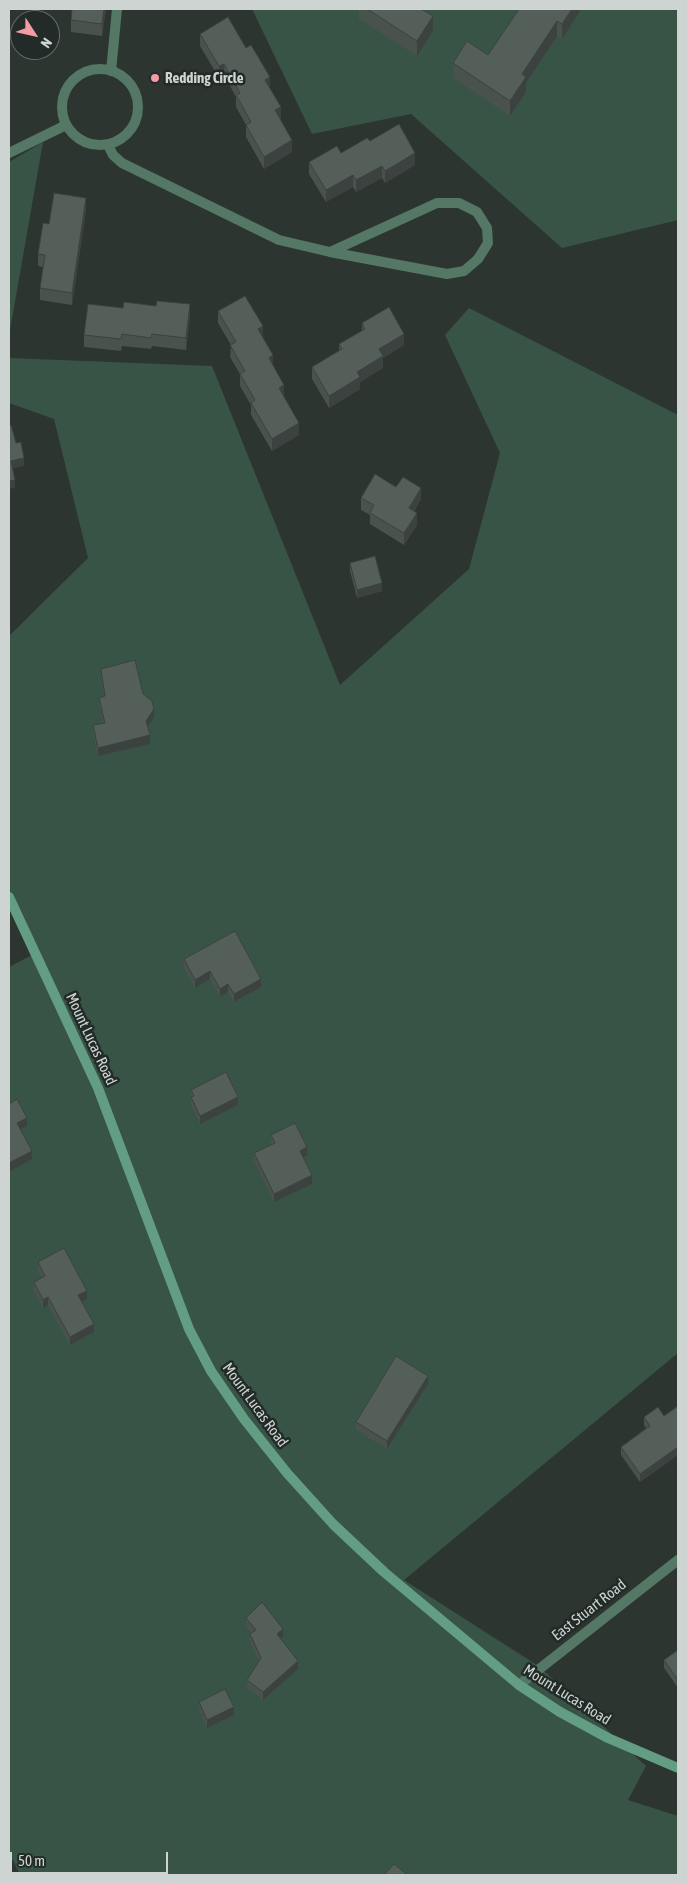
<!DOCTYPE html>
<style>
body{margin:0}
#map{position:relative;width:687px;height:1884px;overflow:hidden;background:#2c3530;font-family:"Asap Condensed",sans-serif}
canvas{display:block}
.frame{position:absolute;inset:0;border:10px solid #ced4d1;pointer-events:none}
.north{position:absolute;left:10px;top:10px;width:50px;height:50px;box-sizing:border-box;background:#222b27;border:1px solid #676f6b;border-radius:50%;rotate:125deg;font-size:14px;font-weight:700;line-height:20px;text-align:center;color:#ced4d1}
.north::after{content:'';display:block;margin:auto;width:18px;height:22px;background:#f49aa3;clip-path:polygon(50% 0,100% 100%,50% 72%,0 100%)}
.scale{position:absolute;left:10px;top:1852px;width:158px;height:22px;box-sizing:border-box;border:2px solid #ced4d1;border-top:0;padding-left:6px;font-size:15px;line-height:18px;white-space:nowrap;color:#ced4d1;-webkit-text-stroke:4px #222b27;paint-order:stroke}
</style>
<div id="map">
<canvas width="687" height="1884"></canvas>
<div class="frame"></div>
<div class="north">N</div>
<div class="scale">50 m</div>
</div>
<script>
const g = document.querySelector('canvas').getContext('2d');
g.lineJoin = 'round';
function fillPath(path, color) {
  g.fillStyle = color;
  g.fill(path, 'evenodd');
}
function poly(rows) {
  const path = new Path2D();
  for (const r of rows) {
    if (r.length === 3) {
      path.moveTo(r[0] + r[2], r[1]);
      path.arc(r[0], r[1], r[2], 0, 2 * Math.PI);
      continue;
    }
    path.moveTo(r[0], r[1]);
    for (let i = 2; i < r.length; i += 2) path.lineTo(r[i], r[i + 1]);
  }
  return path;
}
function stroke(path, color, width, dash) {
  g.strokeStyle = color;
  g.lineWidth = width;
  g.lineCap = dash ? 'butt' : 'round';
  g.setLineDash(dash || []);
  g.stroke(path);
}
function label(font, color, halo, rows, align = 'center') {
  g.font = font + ' "Asap Condensed",sans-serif';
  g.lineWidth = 5;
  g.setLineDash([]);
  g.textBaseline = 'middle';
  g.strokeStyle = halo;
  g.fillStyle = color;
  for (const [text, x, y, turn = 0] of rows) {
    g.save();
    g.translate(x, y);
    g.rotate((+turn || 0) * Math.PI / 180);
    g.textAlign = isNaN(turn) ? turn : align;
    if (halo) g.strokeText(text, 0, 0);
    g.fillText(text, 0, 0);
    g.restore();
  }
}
fillPath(poly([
 [252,9,678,9,678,220,562,248,411,114,312,134],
 [43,142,9,336,9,162],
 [469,308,678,415,678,1353,404,1580,540,1667,646,1766,628,1800,678,1816,678,1875,20,1875,13,1860,9,1861,9,967,32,955,9,896,9,636,88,558,54,419,9,403,9,358,212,366,340,685,469,569,500,453,445,335]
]), '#385447');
stroke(poly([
 [111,71,117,9],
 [108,145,113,155,122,163,279,240,330,252,447,274,464,271,478,259,488,243,487,228,477,212,459,203,437,203,330,252]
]), '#547766', 10);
stroke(poly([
 [100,107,38],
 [9,153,66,125],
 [519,1685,678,1560]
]), '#547766', 10);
stroke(poly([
 [9,897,98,1088,189,1329,211,1371,244,1419,287,1473,333,1524,384,1572,519,1685,560,1712,608,1738,678,1768]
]), '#639d83', 10);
fillPath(poly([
 [72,9,106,9,102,36,71,32,71,20],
 [359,9,421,9,433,31,417,56,359,19],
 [579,9,579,13,562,39,557,36,526,83,526,92,510,116,453,78,453,63,488,55],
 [200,34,270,88,281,119,280,119,292,152,264,169,246,137,246,125,236,107,236,97,224,75,219,78,200,46],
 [370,141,415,165,385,183,382,178,356,192,353,187,326,202,309,174,309,162,341,153],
 [86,210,72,305,40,300,40,288,43,267,38,266,38,254,49,224],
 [218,311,263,337,284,396,299,435,272,451,251,415,251,405,240,386,240,374,230,357,231,345,218,323],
 [190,316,186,350,152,346,151,349,122,346,121,351,84,347,84,335],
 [362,323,404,345,383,358,383,368,360,382,360,389,329,408,312,379,312,367,339,351,339,344,362,331],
 [396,487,421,499,414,512,417,525,404,545,370,524,370,515,361,510,361,498],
 [350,563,382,591,357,598,350,571],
 [101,669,143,694,154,717,148,727,150,744,98,756,93,734,93,725,103,723,99,706,99,698,104,697,101,677],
 [184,959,261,987,234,1002,228,992,220,997,210,979,195,988,184,967],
 [191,1090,238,1105,200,1124,191,1105],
 [271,1135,307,1155,303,1157,312,1184,274,1202,254,1161,254,1153,271,1144],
 [38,1262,87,1299,82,1302,94,1332,70,1345,48,1305,43,1308,34,1291,34,1282,42,1278,38,1271],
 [428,1384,387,1449,356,1430,356,1422],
 [678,1406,678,1455,640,1482,621,1455,621,1447,646,1428,644,1425,644,1417,664,1416],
 [246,1618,283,1637,281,1639,298,1669,263,1700,247,1688,247,1680,259,1661,250,1642,250,1634,251,1633,246,1626],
 [678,1650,678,1688,664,1668,664,1660],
 [199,1702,234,1715,207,1728,199,1710]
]), '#49524d');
fillPath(poly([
 [104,9,106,9,102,36,102,24],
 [572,9,579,9,579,13,562,39,562,24],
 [433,16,433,31,417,56,417,41],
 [557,21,557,36,526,83,526,92,510,116,510,101,522,74],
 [224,64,224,75,219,78,219,66],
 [270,77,270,89,265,80],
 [281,107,281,119,275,122,275,110],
 [292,140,292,152,264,169,264,157],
 [415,153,415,165,385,183,385,171],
 [382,166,382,178,356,192,356,180],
 [353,175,353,187,326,202,326,190],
 [86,198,86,210,72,305,72,293],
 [190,304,190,316,186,350,186,338],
 [263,326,263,338,258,329],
 [404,334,404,345,383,358,383,368,360,382,360,389,329,408,329,396,357,372,379,349],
 [273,355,273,367,269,358],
 [284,385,284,397,279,388],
 [299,423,299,435,272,451,272,439],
 [24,458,24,466,11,469,11,461],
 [15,480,15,488,9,489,9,481],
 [421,488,421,499,409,520,409,508],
 [417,513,417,525,404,545,404,533],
 [382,583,382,591,357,598,357,590],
 [154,709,154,717,146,730,146,721],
 [150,735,150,744,98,756,98,748],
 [210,971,210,979,195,988,195,980],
 [261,979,261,987,234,1002,234,994],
 [228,984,228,992,220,997,220,989],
 [238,1097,238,1105,200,1124,200,1116],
 [27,1118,27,1126,17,1131,17,1123],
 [307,1147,307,1155,300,1159,300,1151],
 [32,1151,32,1159,9,1172,9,1163],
 [312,1175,312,1184,274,1202,274,1194],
 [87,1291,87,1299,78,1304,78,1295],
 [48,1297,48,1305,43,1308,43,1300],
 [94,1324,94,1332,70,1345,70,1337],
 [428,1376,428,1384,387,1449,387,1441],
 [678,1447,678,1455,640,1482,640,1474],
 [283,1629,283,1637,277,1642,277,1634],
 [298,1661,298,1669,263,1700,263,1692],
 [234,1707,234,1715,207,1728,207,1720]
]), '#3c423f');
const building = poly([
 [72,9,104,9,102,24,71,20,72,9],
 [367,9,421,9,433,16,417,41,367,9],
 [519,9,572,9,562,24,557,21,522,74,526,77,510,101,453,63,467,41,488,55,519,9],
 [228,17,246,48,251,45,270,77,265,80,281,107,275,110,292,140,264,157,246,125,251,122,236,95,240,93,224,64,219,66,200,34,228,17],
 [399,124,415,153,385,171,382,166,356,180,353,175,326,190,309,162,337,146,341,153,367,138,370,141,399,124],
 [54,193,86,198,72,293,40,288,45,255,38,254,43,223,49,224,54,193],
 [245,296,263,326,258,329,273,355,269,358,284,385,279,388,299,423,272,439,251,403,255,400,240,374,245,371,230,345,236,342,218,311,245,296],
 [157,301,190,304,186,338,152,334,151,338,122,334,121,339,84,335,88,304,123,308,124,302,156,306,157,301],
 [389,307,404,334,379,349,383,356,357,372,360,377,329,396,312,367,342,349,339,344,365,329,362,323,389,307],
 [11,425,16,443,21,442,24,458,11,461,15,480,9,481,9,426,11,425],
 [375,474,396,487,403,477,421,488,409,508,417,513,404,533,370,513,374,505,361,498,375,474],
 [375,556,382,583,357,590,350,563,375,556],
 [135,660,143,694,152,701,154,709,146,721,150,735,98,748,93,725,105,723,99,698,105,696,101,669,135,660],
 [235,931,261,979,234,994,228,984,220,989,210,971,195,980,184,959,235,931],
 [226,1072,238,1097,200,1116,191,1097,194,1096,191,1090,226,1072],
 [17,1099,27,1118,17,1123,32,1151,9,1163,9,1104,17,1099],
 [295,1123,307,1147,300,1151,312,1175,274,1194,254,1153,275,1143,271,1135,295,1123],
 [64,1248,87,1291,78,1295,94,1324,70,1337,48,1297,43,1300,34,1282,45,1276,38,1262,64,1248],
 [396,1356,428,1376,387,1441,356,1422,396,1356],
 [678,1406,678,1447,640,1474,621,1447,650,1426,644,1417,658,1407,664,1416,678,1406],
 [262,1602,283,1629,277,1634,298,1661,263,1692,247,1680,261,1658,250,1634,256,1630,246,1618,262,1602],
 [678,1650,678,1680,664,1660,678,1650],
 [225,1689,234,1707,207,1720,199,1702,225,1689],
 [394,1864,406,1874,405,1875,384,1875,394,1864]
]);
fillPath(building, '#555f5a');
stroke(building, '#3c423f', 1);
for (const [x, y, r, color] of [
 [155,78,5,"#f49aa3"]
]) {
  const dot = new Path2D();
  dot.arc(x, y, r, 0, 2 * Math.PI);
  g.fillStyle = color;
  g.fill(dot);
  stroke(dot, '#222b27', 2);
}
label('bold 15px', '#ced4d1', '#222b27', [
 ["Redding Circle",165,78]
], 'left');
label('15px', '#ced4d1', '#222b27', [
 ["Mount Lucas Road",91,1039,65],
 ["Mount Lucas Road",255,1405,54],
 ["East Stuart Road",589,1610,-38],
 ["Mount Lucas Road",567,1695,32]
]);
</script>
